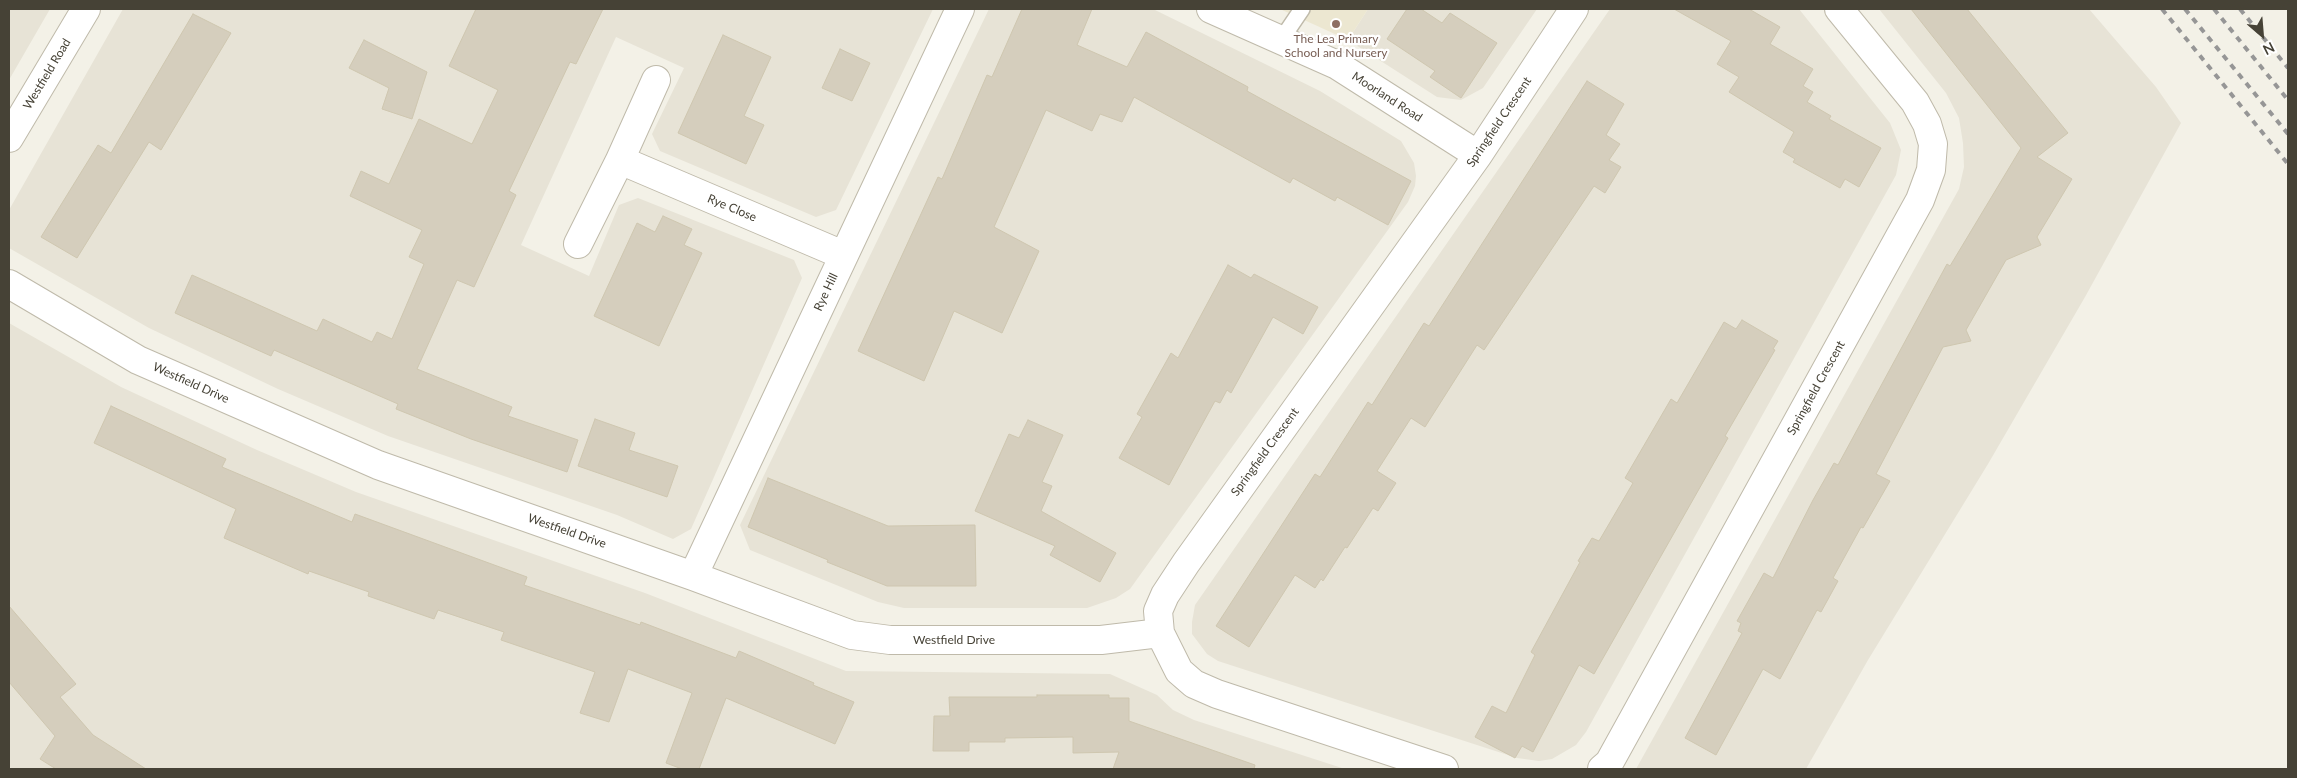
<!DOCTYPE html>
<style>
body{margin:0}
#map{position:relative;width:2297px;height:778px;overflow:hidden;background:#f3f1e7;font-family:Lato,sans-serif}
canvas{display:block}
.frame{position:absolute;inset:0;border:10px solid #464236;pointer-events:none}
.north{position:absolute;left:2237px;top:10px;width:50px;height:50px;-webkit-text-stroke:4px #fff;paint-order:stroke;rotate:153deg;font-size:14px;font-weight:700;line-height:20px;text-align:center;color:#464236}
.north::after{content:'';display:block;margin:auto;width:18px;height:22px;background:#464236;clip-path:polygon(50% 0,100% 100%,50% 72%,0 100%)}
</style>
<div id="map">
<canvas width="2297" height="778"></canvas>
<div class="frame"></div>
<div class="north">N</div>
</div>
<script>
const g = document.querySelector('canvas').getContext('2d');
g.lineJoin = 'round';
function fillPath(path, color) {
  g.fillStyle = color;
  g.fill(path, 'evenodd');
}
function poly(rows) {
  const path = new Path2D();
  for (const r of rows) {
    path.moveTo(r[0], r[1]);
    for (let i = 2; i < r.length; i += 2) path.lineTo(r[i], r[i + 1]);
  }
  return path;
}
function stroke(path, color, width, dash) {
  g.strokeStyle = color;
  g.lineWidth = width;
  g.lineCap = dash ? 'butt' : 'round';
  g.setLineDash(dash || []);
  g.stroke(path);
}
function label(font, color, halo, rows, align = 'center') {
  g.font = font + ' Lato,sans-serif';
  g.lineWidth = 4.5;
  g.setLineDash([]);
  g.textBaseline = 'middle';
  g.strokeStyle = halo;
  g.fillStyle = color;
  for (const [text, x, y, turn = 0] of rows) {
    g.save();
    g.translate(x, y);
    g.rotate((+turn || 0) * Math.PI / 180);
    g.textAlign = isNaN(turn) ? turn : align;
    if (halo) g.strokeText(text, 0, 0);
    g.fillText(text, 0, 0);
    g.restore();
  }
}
fillPath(poly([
 [9,9,50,9,9,80],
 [123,9,933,9,836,210,816,217,660,151,652,134,684,68,616,37,521,245,589,276,619,205,638,198,794,260,802,278,691,529,673,539,617,515,388,436,278,389,149,328,9,248,9,210],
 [989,9,1153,9,1320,91,1401,141,1414,163,1416,176,1415,186,1408,202,1130,589,1116,598,1087,608,904,608,878,602,750,550,740,525],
 [1368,9,1537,9,1483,88,1461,100,1437,97,1348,40],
 [1610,9,1799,9,1890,123,1901,150,1896,175,1586,732,1576,745,1552,759,1539,761,1517,758,1218,661,1207,654,1192,634,1192,622,1195,605],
 [1879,9,2089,9,2156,87,2181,123,2085,297,1988,464,1868,660,1806,769,1636,769,1959,189,1964,167,1963,143,1959,118,1946,93],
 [9,323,121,387,257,450,356,492,645,593,846,671,1110,674,1157,695,1173,710,1194,720,1345,769,11,769,9,765]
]), '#e7e3d6');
fillPath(poly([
 [1280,9,1368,9,1348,40]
]), '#ece7d1');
const building = poly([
 [476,9,603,9,576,64,570,62,509,191,516,195,474,287,457,280,417,369,512,407,508,416,578,440,567,472,471,439,396,409,398,404,274,350,271,356,175,313,192,275,317,331,323,319,372,342,377,332,392,339,424,264,409,257,422,230,350,196,361,171,389,184,419,119,472,144,498,90,449,66,476,9],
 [1022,9,1092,9,1077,45,1127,67,1146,32,1248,87,1247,91,1411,181,1388,225,1337,197,1335,201,1293,178,1290,183,1134,97,1122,122,1100,114,1092,131,1046,110,994,227,1039,251,1002,333,954,311,924,381,858,351,938,177,942,179,987,75,992,77,1022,9],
 [1407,9,1421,9,1442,23,1450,13,1497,43,1461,98,1430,77,1435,71,1387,39,1407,9],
 [1674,9,1749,9,1780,27,1770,44,1813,69,1803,86,1813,92,1807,102,1831,116,1829,119,1881,148,1859,187,1845,179,1840,188,1793,162,1795,159,1783,152,1794,132,1729,92,1739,77,1717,64,1731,41,1674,9],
 [1911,9,1967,9,2068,133,2037,157,2072,179,2037,237,2041,245,2006,260,1966,330,1971,341,1943,347,1876,474,1890,481,1863,528,1861,527,1833,578,1838,581,1821,612,1817,610,1780,679,1763,669,1716,755,1685,738,1742,633,1738,631,1741,623,1737,621,1764,573,1773,578,1813,500,1834,463,1838,465,1947,264,1950,266,2021,148,1911,9],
 [193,14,231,33,161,150,149,142,77,258,41,237,98,145,111,153,193,14],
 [723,35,771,57,744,116,764,125,746,164,678,133,723,35],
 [364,40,427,72,412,119,382,109,389,88,349,68,364,40],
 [840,49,870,63,852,101,822,88,840,49],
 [1587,81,1624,104,1606,135,1620,144,1609,160,1621,167,1605,193,1594,186,1484,350,1477,345,1425,427,1411,418,1377,471,1396,483,1378,511,1373,508,1347,548,1345,547,1323,581,1321,579,1315,588,1295,575,1249,647,1216,626,1315,474,1320,477,1368,402,1372,405,1424,323,1429,326,1587,81],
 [663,216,692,229,684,245,702,253,659,346,594,316,637,223,655,232,663,216],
 [1228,265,1251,278,1254,274,1318,307,1303,334,1273,317,1231,393,1227,390,1220,403,1215,401,1169,485,1119,458,1142,417,1137,414,1171,353,1178,358,1228,265],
 [1742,320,1778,341,1773,349,1775,350,1725,436,1728,438,1594,674,1579,665,1533,752,1522,746,1515,758,1475,737,1492,706,1506,713,1535,655,1531,652,1580,562,1578,561,1592,538,1599,541,1633,483,1625,478,1671,399,1677,403,1724,322,1736,329,1742,320],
 [111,406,226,459,222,467,352,522,355,514,527,577,524,585,640,625,641,622,736,658,739,651,814,683,813,685,854,702,835,744,726,698,699,769,682,769,666,763,692,693,628,669,609,722,580,713,595,672,501,640,504,632,438,610,434,619,368,596,369,592,309,571,308,574,224,538,236,509,94,443,111,406],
 [595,419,635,433,629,450,678,466,667,497,578,466,595,419],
 [1028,420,1063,435,1042,482,1052,486,1041,511,1116,553,1100,582,1050,555,1055,546,975,511,1009,434,1019,438,1028,420],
 [768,478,888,526,975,525,976,586,887,586,827,562,828,560,748,527,768,478],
 [9,606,76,684,60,697,93,735,146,769,56,769,40,759,55,736,9,682,9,606],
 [1037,695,1109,695,1109,698,1129,698,1129,721,1255,765,1254,769,1113,769,1119,752,1073,753,1073,737,1005,738,1005,742,969,742,969,751,933,751,934,716,950,716,949,697,1037,697,1037,695]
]);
fillPath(building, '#d5cebd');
stroke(building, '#cfc7b0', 1);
const service = poly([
 [1281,40,1302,9]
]);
const minor = poly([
 [1211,9,1337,65,1478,155],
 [620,160,656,80],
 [578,244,620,160,843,255],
 [9,284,138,360,378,465,693,576,852,635,890,640,1101,640,1160,633],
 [693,576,960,9],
 [1444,769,1217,694,1194,684,1179,671,1160,633,1158,611,1165,595,1186,563,1478,155,1574,9],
 [1602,769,1609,763,1920,200,1931,170,1933,144,1927,124,1915,102,1839,9]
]);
const tertiary = poly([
 [9,138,86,9]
]);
stroke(service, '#bfbaaa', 18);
stroke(minor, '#bfbaaa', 30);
stroke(tertiary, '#bfbaaa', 30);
stroke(service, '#fff', 15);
stroke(minor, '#fff', 28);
stroke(tertiary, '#fff', 28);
stroke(poly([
 [2162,9,2288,164],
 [2185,9,2288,134],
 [2214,9,2288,100],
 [2240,9,2288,68]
]), '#969696', 4, [6, 6]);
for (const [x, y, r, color] of [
 [1336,24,5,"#8d6e63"]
]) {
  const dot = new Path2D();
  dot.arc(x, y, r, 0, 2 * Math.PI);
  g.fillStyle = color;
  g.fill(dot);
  stroke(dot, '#fff', 2);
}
label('12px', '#785e54', '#fff', [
 ["The Lea Primary",1336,39],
 ["School and Nursery",1336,53]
]);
label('12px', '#464236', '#fff', [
 ["Westfield Road",47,74,-59],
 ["Moorland Road",1387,97,33],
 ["Springfield Crescent",1499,122,-56],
 ["Rye Close",732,208,23],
 ["Rye Hill",826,292,-65],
 ["Westfield Drive",191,383,24],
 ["Springfield Crescent",1816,388,-61],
 ["Springfield Crescent",1265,452,-54],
 ["Westfield Drive",567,531,19],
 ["Westfield Drive",954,640]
]);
</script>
